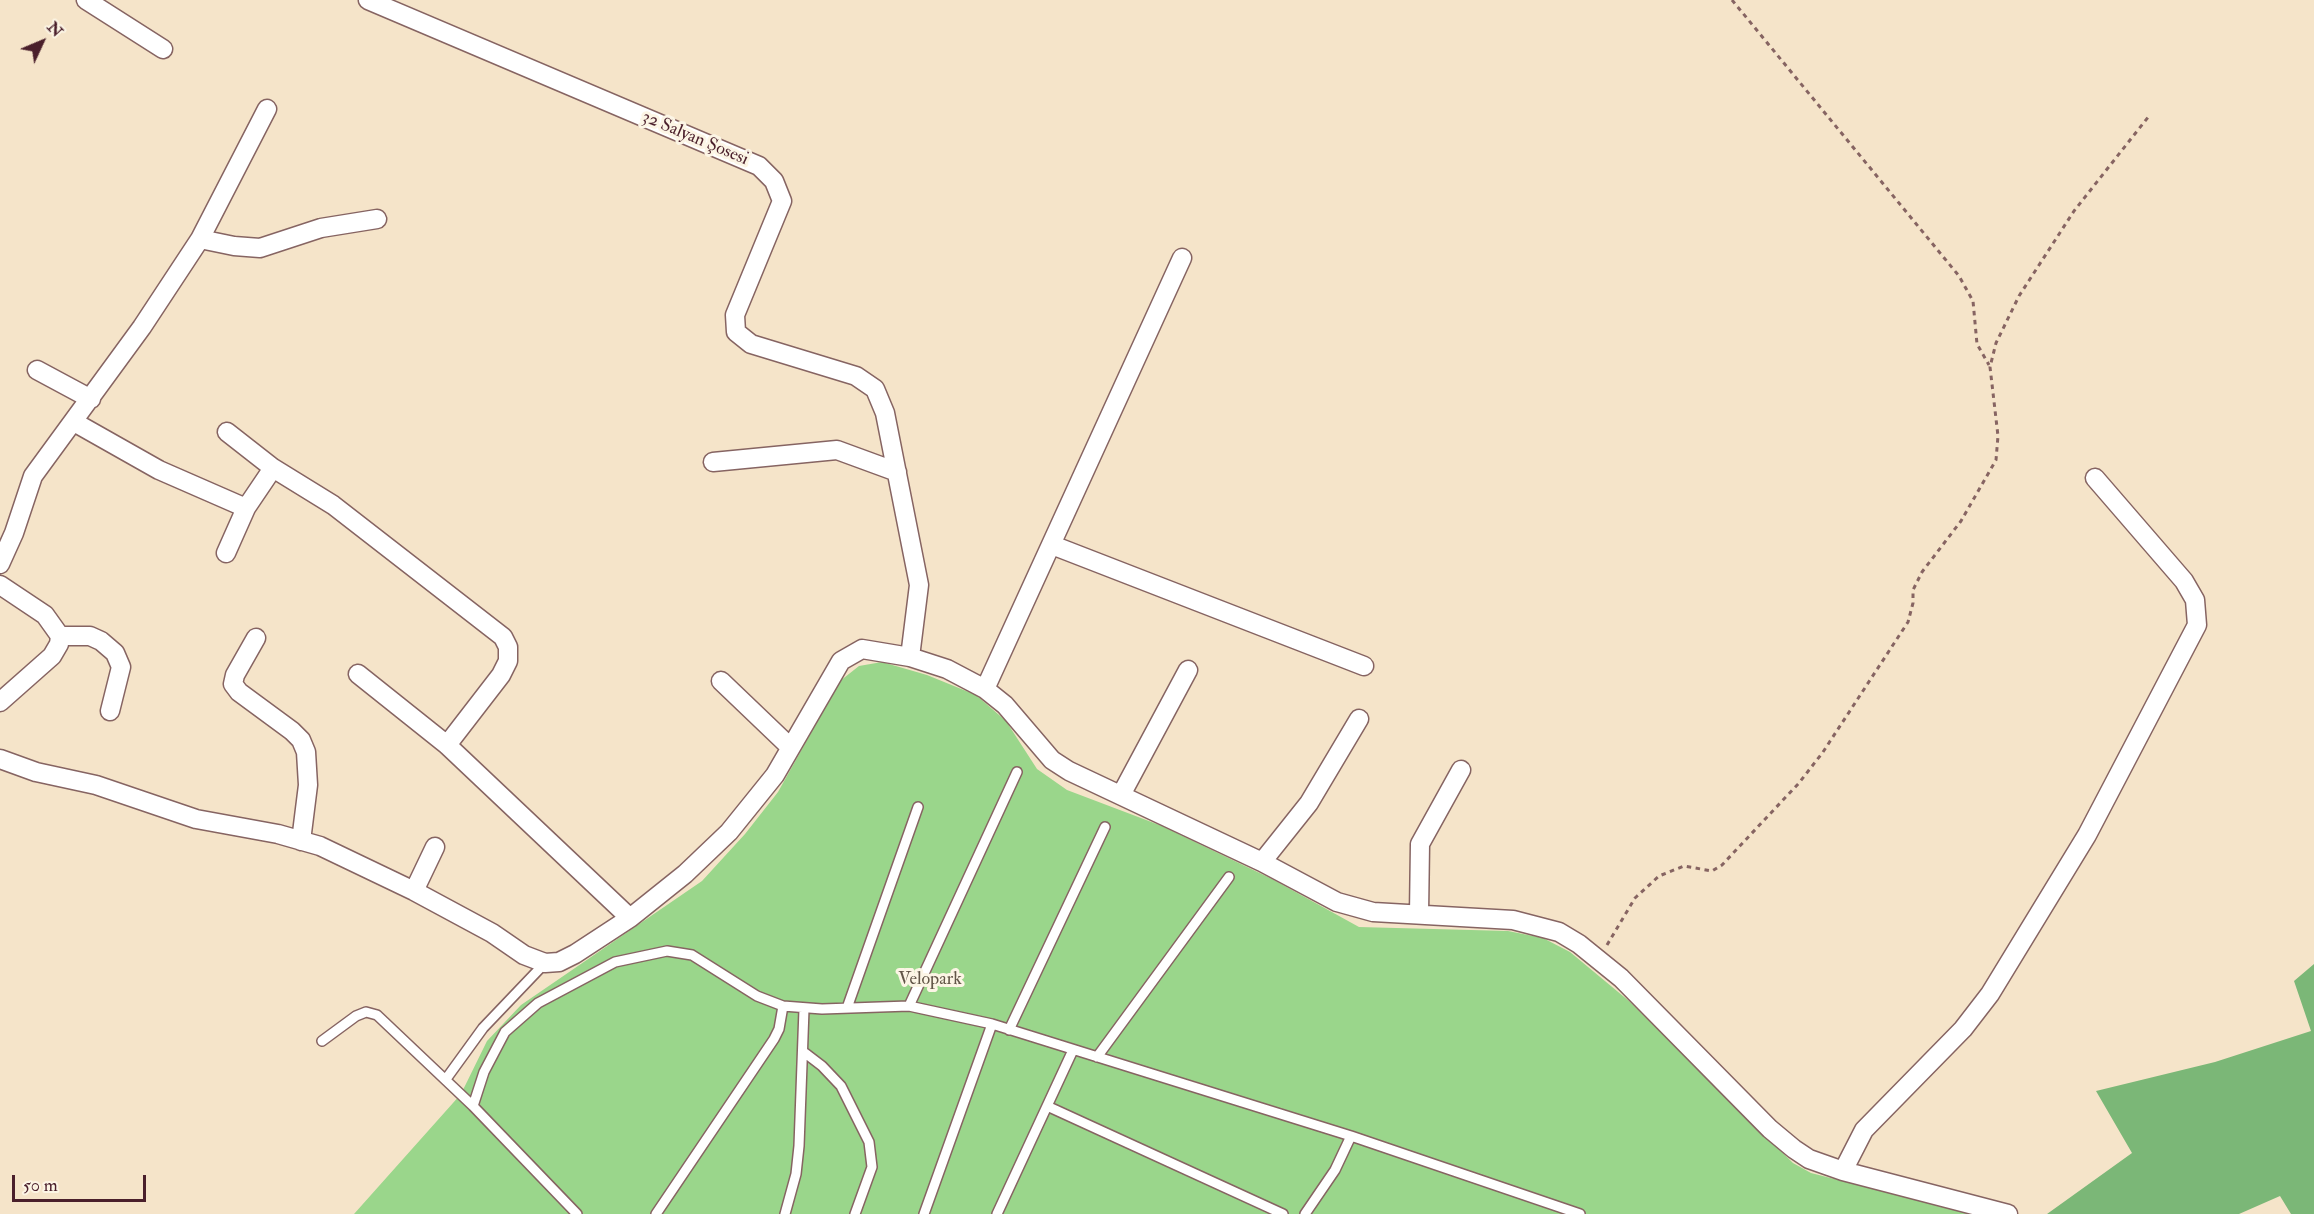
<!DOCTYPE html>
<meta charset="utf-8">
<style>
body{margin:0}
#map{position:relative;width:2314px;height:1214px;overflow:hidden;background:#f5e4c9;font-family:"IM FELL Double Pica",serif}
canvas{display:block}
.north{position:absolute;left:12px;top:12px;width:60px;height:60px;-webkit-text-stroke:4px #fcf5e5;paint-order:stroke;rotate:46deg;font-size:16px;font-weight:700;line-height:24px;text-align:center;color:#4a1f2b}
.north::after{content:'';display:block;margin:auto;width:21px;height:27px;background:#4a1f2b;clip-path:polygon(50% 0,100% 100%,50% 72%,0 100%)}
.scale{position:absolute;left:12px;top:1175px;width:134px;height:27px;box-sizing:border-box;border:3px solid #4a1f2b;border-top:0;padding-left:8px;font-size:18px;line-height:21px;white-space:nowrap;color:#4a1f2b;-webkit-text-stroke:4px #fcf5e5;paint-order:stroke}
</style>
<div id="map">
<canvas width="2314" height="1214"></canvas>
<div class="north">N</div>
<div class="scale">50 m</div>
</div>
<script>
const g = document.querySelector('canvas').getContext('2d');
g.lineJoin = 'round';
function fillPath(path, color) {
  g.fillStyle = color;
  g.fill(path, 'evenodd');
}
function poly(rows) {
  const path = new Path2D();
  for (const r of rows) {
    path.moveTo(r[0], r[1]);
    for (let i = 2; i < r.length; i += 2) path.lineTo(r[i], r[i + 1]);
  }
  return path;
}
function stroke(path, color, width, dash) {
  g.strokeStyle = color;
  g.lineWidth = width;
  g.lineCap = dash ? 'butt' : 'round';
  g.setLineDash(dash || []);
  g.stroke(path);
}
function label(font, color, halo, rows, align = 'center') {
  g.font = font + ' "IM FELL Double Pica",serif';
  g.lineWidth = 6;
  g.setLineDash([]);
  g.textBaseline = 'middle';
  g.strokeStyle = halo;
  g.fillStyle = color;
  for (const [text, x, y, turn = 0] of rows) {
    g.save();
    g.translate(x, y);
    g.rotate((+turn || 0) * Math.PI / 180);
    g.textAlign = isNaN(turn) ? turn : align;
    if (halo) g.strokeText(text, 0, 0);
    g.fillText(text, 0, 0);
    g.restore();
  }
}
fillPath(poly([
 [882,662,927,675,976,695,1006,721,1037,769,1067,790,1162,826,1272,879,1359,927,1508,931,1543,938,1570,952,1629,1001,1793,1163,1811,1173,1971,1214,354,1214,461,1094,487,1041,521,1005,702,881,745,834,778,792,840,681,859,666]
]), '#9ad68b');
fillPath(poly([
 [2314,964,2314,1214,2291,1214,2280,1196,2239,1214,2047,1214,2132,1153,2096,1091,2215,1062,2311,1031,2294,981]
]), '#7bb777');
const service = poly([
 [909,1006,1017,772],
 [847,1008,918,807],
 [1009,1030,1105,827],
 [322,1041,356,1016,366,1012,377,1015,473,1106],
 [805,1053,822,1066,841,1086,869,1142,872,1167,855,1214],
 [1097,1057,1229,877],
 [446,1079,483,1028,545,963],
 [1047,1106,1283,1214],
 [577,1214,473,1106,484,1072,505,1032,538,1003,615,962,667,951,692,955,757,996,783,1006,822,1009,909,1006,992,1024,1351,1136,1580,1214],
 [656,1214,774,1039,779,1029,783,1006],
 [785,1214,796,1174,799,1146,804,1009],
 [924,1214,992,1024],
 [997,1214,1073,1050],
 [1305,1214,1335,1170,1351,1136]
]);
const minor = poly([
 [86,0,163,49],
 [368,0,759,166,774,181,782,201,735,315,736,332,751,344,856,376,875,389,885,413,919,585,910,657],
 [200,239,234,246,260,248,321,228,377,219],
 [37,370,91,399],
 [74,422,159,470,246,508],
 [227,432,273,468,333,505,503,637,508,647,508,661,501,675,447,745],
 [713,462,837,450,897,472],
 [1052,545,1364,666],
 [226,553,246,508,273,468],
 [0,564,14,533,33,476,142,327,200,239,267,109],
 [0,585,45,615,60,636,59,644,52,656,0,702],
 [60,636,90,636,101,641,115,653,121,667,110,711],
 [256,638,235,675,233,684,239,692,292,731,301,740,306,752,308,785,301,841],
 [358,674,447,745,630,918],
 [721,681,790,747],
 [985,689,1182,258],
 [0,759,36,772,96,785,196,819,278,834,320,846,414,891,492,933,524,955,545,963,559,962,575,954,630,918,685,874,729,832,775,775,841,661,862,649,910,657,947,669,985,689,1005,705,1052,760,1069,771,1262,862,1337,902,1373,912,1513,920,1559,932,1579,944,1621,978,1770,1129,1794,1149,1809,1159,1843,1171,2008,1214],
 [1121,795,1188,670],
 [1262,862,1309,803,1359,719],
 [414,891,435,847],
 [1419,914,1420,844,1461,770],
 [1843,1171,1864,1130,1963,1029,1990,994,2087,835,2197,625,2195,600,2184,581,2095,478]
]);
stroke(service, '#866462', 12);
stroke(minor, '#866462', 21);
stroke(poly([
 [1732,0,1959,276,1973,301,1977,344,1989,365],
 [1607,945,1635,898,1659,876,1684,866,1712,871,1722,865,1799,783,1823,752,1908,622,1913,603,1913,590,1922,572,1961,521,1996,460,1998,436,1990,367,1996,343,2019,296,2074,211,2149,116]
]), '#866462', 3, [4.5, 4.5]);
stroke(service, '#fff', 9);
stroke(minor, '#fff', 18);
label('18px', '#4a1f2b', '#fcf5e5', [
 ["32 Salyan Şosesi",695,139,23]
]);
label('18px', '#625648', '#fcf5e5', [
 ["Velopark",930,980]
]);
</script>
